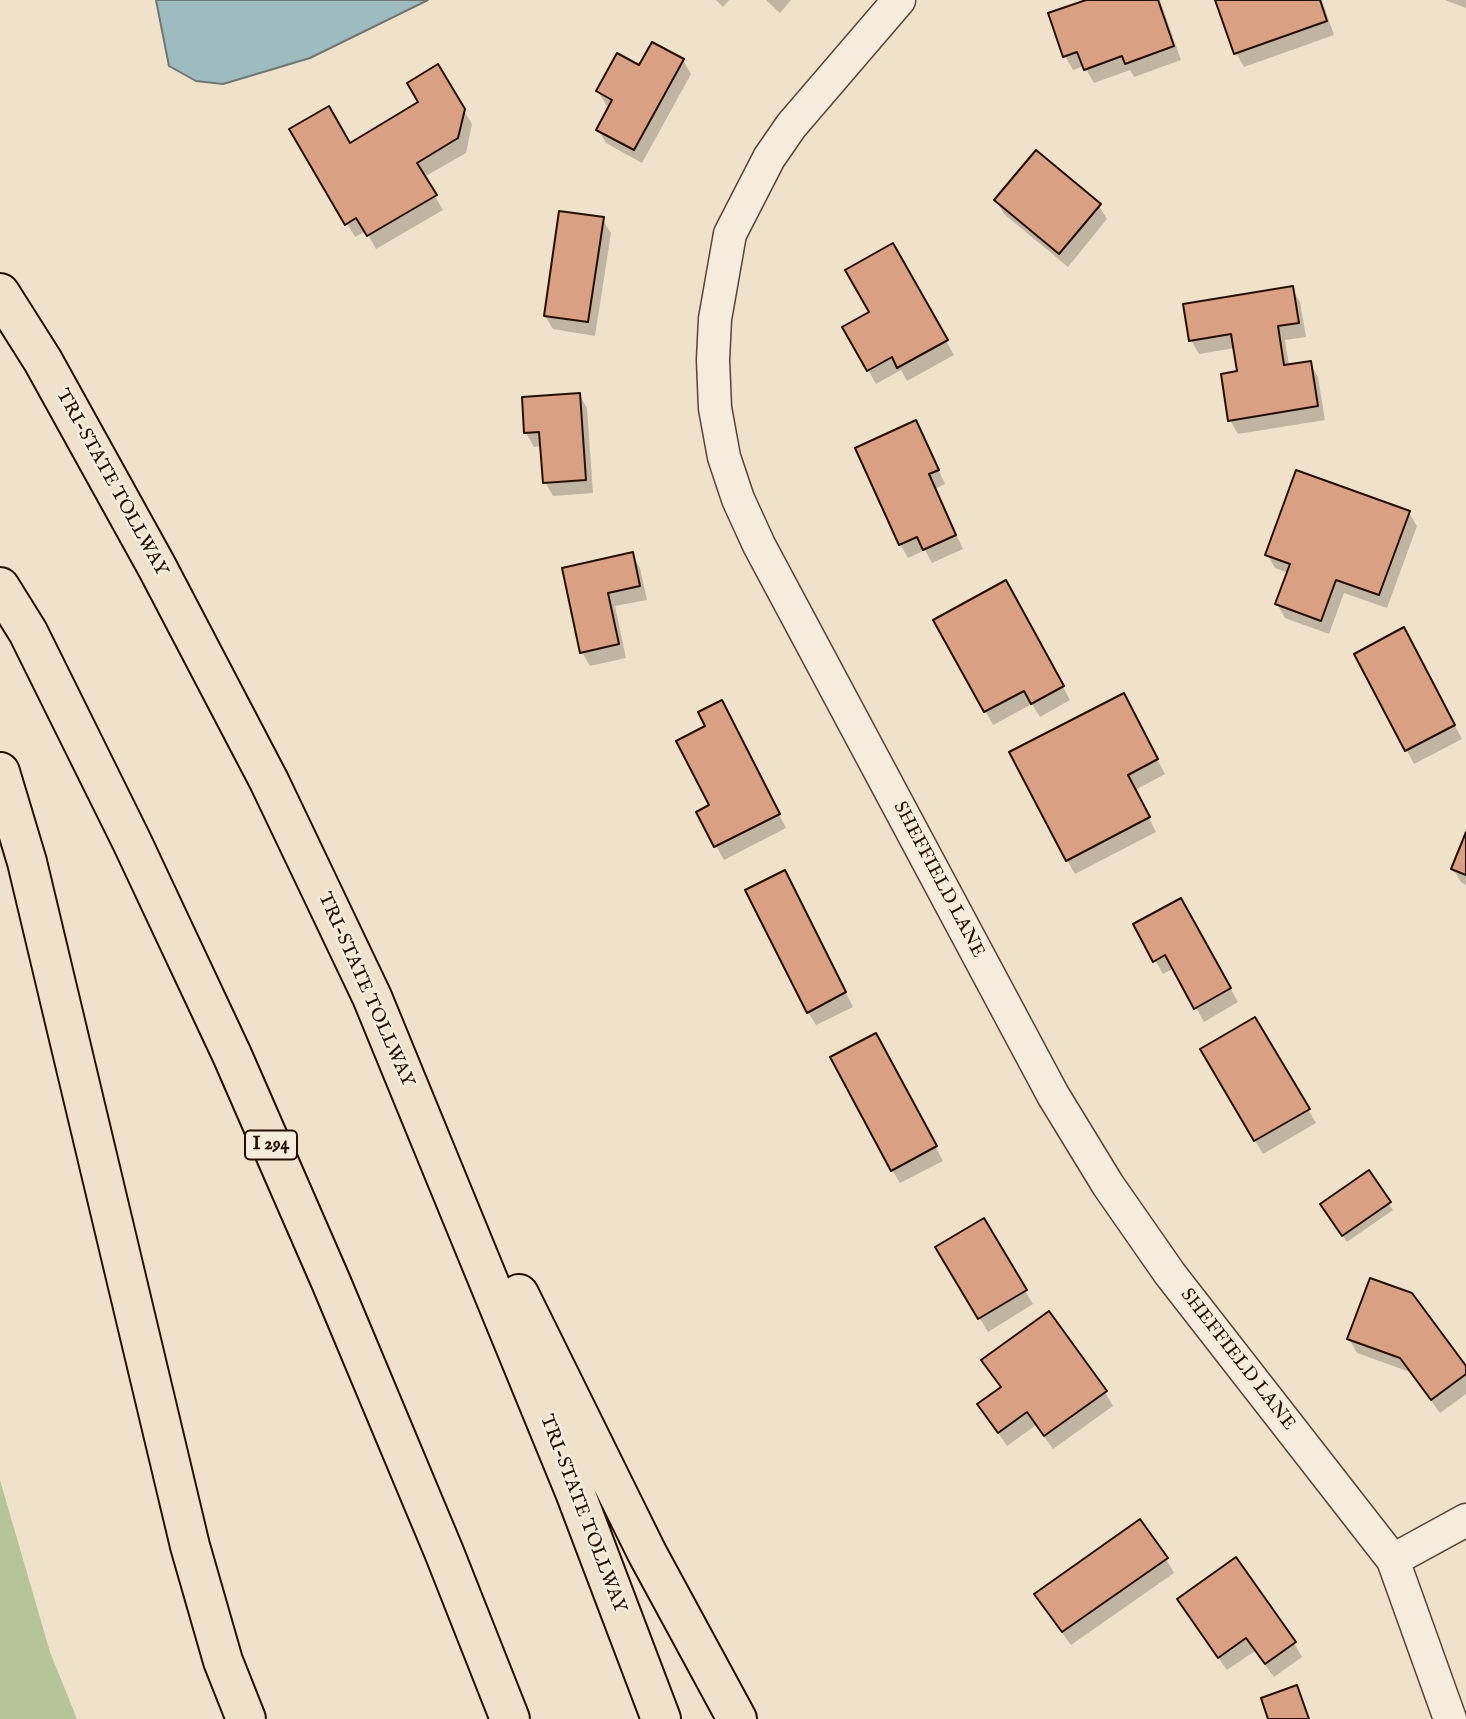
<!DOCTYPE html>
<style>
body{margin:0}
canvas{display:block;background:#f0e2ca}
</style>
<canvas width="1466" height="1719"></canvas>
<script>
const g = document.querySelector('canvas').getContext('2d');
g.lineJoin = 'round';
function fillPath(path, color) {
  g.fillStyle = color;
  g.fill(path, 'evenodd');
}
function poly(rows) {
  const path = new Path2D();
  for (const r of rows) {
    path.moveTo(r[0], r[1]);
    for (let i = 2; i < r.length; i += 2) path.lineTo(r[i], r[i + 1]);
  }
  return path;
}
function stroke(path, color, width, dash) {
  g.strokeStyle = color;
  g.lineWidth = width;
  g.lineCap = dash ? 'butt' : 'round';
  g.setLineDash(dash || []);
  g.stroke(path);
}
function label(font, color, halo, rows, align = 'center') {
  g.font = font + ' "IM FELL English",serif';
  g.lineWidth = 5;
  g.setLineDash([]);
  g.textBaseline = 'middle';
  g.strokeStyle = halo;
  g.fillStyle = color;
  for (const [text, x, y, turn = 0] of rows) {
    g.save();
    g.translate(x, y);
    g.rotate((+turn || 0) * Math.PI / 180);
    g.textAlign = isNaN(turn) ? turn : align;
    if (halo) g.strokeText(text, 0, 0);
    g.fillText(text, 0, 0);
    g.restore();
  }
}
fillPath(poly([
 [0,1480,50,1652,77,1719,0,1719]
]), '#b6c49a');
const water = poly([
 [156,0,428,0,310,58,223,84,196,81,169,66,156,0]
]);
fillPath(water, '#9ebcc0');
stroke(water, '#6e7773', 2);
fillPath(poly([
 [716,0,729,0,723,7],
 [766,0,791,0,780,13],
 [1091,0,1160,0,1181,60,1134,77,1130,70,1094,83,1084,66,1073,70,1065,56],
 [1217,0,1322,0,1334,35,1244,67,1236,53],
 [1445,0,1466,0,1466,8],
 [683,60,691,74,642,163,606,143,598,130,610,107,606,105,598,91,640,67],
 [437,67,472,124,466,153,424,177,443,210,376,249,366,231,355,237,292,130,350,145,420,103],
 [996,200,1099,206,1107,219,1068,267,1004,214],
 [602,219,611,233,595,336,553,329,545,316],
 [892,245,954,355,907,381,901,370,876,384,845,328,871,313],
 [1292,288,1300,302,1306,337,1285,340,1289,366,1310,363,1318,377,1325,420,1238,434,1230,420,1239,373,1235,348,1199,354,1191,340],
 [579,394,587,408,593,493,553,496,545,482,542,446,534,447,526,433],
 [916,422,945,484,935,489,963,549,932,563,925,550,908,558,900,544],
 [1409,513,1417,526,1387,608,1344,593,1329,634,1285,618,1277,604,1288,573,1275,568,1267,554],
 [632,554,640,568,647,600,615,606,626,658,590,666,582,652,564,569],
 [1014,596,1070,700,1040,717,1032,704,993,725,936,620],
 [1411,643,1462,739,1414,764,1356,654],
 [1131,709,1165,774,1135,790,1156,832,1075,874,1067,860],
 [729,716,786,828,724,860,716,846,711,806],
 [1466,837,1466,885,1461,882,1453,869],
 [792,886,853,1007,816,1025,808,1012],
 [1181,900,1238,1002,1204,1022,1174,968,1163,974,1135,925],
 [1255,1019,1316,1123,1263,1154,1202,1050],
 [883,1049,943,1161,900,1183,892,1170],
 [1368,1173,1393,1210,1347,1242,1325,1211],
 [983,1221,1033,1304,988,1332,938,1248],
 [1349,1339,1466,1369,1466,1394,1440,1413,1410,1372,1357,1353],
 [991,1374,1105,1392,1113,1406,1053,1449,1036,1425,1007,1446,979,1404,1002,1388],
 [1166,1559,1174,1573,1071,1645,1044,1608],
 [1187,1613,1294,1643,1302,1657,1274,1677,1255,1651,1227,1670]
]), '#0003');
const building = poly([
 [1086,0,1158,0,1174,46,1125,64,1122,56,1084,70,1077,52,1063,57,1048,13,1086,0],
 [1215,0,1320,0,1327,21,1234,54,1215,0],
 [652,42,684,59,634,150,596,130,612,100,596,91,617,53,639,65,652,42],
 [438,64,465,109,458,138,417,163,437,195,367,236,356,218,345,225,289,129,329,106,350,143,418,102,407,83,438,64],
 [1036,150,1101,204,1059,254,994,200,1036,150],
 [559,211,604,217,588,322,544,316,559,211],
 [893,243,948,340,897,368,892,357,867,371,842,327,869,312,845,270,893,243],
 [1293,286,1299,323,1278,326,1284,365,1311,361,1318,406,1228,421,1221,374,1237,371,1231,334,1189,341,1183,304,1293,286],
 [580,393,586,480,543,483,539,432,524,433,522,397,580,393],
 [916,420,939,470,929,474,956,535,923,550,917,537,899,545,855,448,916,420],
 [1296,470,1410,511,1379,595,1336,580,1321,621,1275,604,1290,564,1265,555,1296,470],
 [633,552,640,586,608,593,619,644,580,653,562,568,633,552],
 [1006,580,1064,686,1031,704,1024,691,984,712,933,620,1006,580],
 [1404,627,1455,725,1405,751,1354,654,1404,627],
 [1124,693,1158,759,1128,775,1150,817,1066,861,1009,752,1124,693],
 [722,700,780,814,714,847,696,812,709,805,676,741,705,726,698,712,722,700],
 [1466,832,1466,875,1451,869,1466,832],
 [785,870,846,992,807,1013,745,890,785,870],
 [1181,898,1231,988,1194,1009,1165,955,1153,962,1133,924,1181,898],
 [1255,1017,1310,1109,1254,1141,1200,1049,1255,1017],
 [876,1033,937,1146,891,1171,830,1057,876,1033],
 [1369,1170,1391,1202,1342,1236,1320,1204,1369,1170],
 [984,1218,1027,1290,978,1319,935,1247,984,1218],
 [1370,1278,1412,1293,1466,1366,1466,1374,1431,1400,1400,1358,1347,1339,1370,1278],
 [1049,1311,1107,1391,1044,1436,1027,1412,998,1433,977,1404,1001,1387,981,1360,1049,1311],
 [1140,1519,1168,1558,1062,1632,1034,1594,1140,1519],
 [1236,1557,1296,1642,1265,1664,1246,1638,1218,1658,1177,1599,1236,1557],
 [1297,1685,1309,1719,1268,1719,1261,1698,1297,1685]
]);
fillPath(building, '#daa083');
stroke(building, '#251000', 2);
const minor = poly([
 [899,0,791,126,769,158,730,234,715,319,713,360,715,408,724,457,738,499,759,545,1053,1095,1108,1185,1170,1274,1393,1560,1450,1719],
 [1393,1560,1466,1520]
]);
const motorway = poly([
 [0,293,43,361,157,567,269,781,372,997,575,1492,661,1719],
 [0,587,28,632,132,842,232,1055,331,1282,444,1552,510,1719],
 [0,772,27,862,190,1546,223,1661,246,1719],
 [519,1294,647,1553,737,1719]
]);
stroke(minor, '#584432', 35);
stroke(motorway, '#251000', 42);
stroke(minor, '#f5ecdd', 32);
stroke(motorway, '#f0e2ca', 38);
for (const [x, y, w] of [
 [271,1145,52]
]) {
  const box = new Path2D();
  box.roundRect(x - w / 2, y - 14.5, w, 29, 5);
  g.fillStyle = '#f5ecdd';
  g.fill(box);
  stroke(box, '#251000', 2);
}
label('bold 18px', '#251000', null, [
 ["I 294",271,1145]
]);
label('19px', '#251000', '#f5ecdd', [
 ["TRI-STATE TOLLWAY",111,483,61],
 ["SHEFFIELD LANE",938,880,62],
 ["TRI-STATE TOLLWAY",365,990,66],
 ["SHEFFIELD LANE",1237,1360,52],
 ["TRI-STATE TOLLWAY",582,1514,69]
]);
</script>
